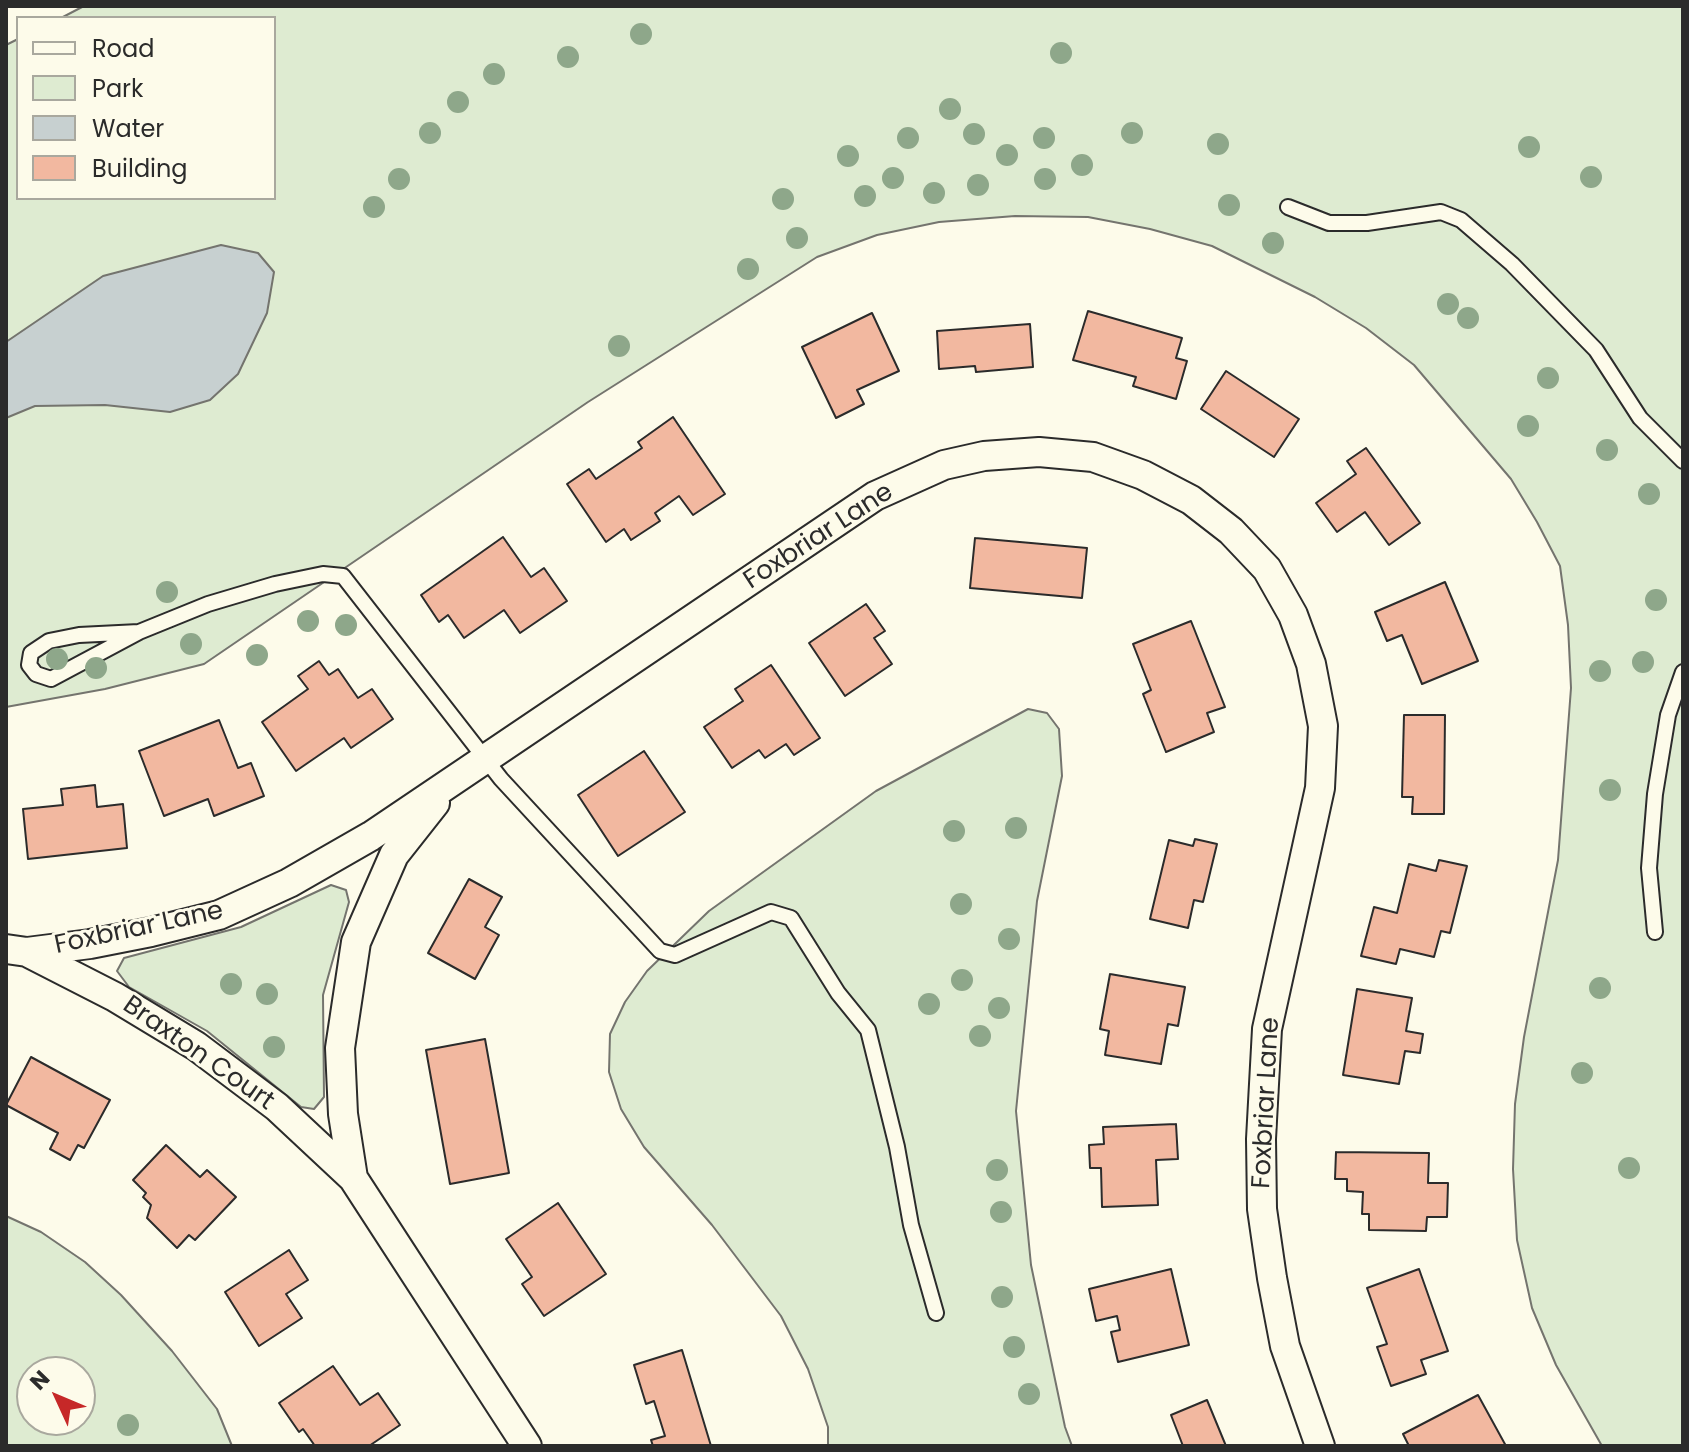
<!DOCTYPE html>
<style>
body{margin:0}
#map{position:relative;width:1689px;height:1452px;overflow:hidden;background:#fdfbea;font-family:Poppins,sans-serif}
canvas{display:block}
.frame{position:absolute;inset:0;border:8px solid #2b2b2b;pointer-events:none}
.legend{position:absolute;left:16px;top:16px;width:260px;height:184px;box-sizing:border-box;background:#fdfbea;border:2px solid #a9a89e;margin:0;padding:10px 14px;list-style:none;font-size:24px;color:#2b2b2b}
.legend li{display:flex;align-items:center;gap:16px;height:40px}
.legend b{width:40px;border:2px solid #a9a89e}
.north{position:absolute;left:16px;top:1356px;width:80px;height:80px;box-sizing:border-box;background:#fdfbea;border:2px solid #a9a89e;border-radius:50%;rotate:314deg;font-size:22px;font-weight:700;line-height:32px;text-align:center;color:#2b2b2b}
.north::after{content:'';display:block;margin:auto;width:28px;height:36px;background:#c62828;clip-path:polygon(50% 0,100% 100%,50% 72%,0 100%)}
</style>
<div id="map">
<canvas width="1689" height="1452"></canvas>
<div class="frame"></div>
<ul class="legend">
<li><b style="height:10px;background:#fdfbea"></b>Road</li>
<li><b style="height:22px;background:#deebd1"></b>Park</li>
<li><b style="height:22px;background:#c7d0d0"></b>Water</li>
<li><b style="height:22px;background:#f2b8a0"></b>Building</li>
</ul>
<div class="north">N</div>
</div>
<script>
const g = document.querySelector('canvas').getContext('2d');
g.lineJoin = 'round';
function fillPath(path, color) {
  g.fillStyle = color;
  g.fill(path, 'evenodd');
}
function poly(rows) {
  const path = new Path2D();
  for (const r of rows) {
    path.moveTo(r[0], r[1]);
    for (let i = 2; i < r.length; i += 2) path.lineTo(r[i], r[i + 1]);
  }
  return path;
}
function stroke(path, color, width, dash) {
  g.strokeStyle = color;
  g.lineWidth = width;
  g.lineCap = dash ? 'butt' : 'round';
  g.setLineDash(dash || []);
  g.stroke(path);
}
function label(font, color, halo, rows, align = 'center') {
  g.font = font + ' Poppins,sans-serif';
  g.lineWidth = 6;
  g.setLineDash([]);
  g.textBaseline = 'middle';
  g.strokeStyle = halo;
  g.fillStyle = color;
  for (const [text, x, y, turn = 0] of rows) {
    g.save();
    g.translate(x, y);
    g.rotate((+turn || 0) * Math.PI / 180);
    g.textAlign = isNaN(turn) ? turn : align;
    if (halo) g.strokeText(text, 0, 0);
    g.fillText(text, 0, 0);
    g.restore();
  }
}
const green = poly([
 [84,6,1683,6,1683,1446,1602,1446,1556,1365,1532,1308,1517,1240,1513,1169,1515,1104,1524,1037,1558,860,1571,688,1568,625,1560,566,1537,522,1511,479,1414,365,1366,328,1315,297,1212,246,1150,229,1088,217,1015,216,939,222,877,235,817,257,588,402,204,664,105,689,6,707,6,45,18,39,18,198,274,198,274,18,61,18,84,6],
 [1028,709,1047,713,1059,729,1062,776,1037,901,1016,1111,1031,1265,1065,1427,1072,1446,828,1446,828,1427,808,1369,781,1316,712,1225,644,1147,621,1109,609,1072,610,1034,625,1002,647,971,709,911,876,791,1028,709],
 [331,885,346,890,349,902,323,995,324,1097,314,1109,301,1107,207,1031,129,987,117,971,124,958,241,927,331,885],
 [6,1216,41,1232,85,1262,121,1295,172,1351,217,1409,232,1446,6,1446,6,1216],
 [32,1372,80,1372,80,1420,32,1420,32,1372]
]);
fillPath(green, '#deebd1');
stroke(green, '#74746e', 2);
const water = poly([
 [221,245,258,253,274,272,267,313,238,374,210,400,170,412,105,405,35,406,6,418,6,342,103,276,221,245]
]);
fillPath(water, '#c7d0d0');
stroke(water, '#74746e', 2);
const building = poly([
 [1088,311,1182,338,1176,358,1187,361,1176,399,1133,386,1136,377,1073,360,1088,311],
 [872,313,899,371,857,390,864,404,836,418,802,347,872,313],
 [1030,324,1033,367,976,372,975,366,939,369,937,331,1030,324],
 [1226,371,1299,419,1274,457,1201,409,1226,371],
 [673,417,725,494,693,515,679,496,655,513,660,521,631,540,624,529,606,542,567,484,589,469,596,479,642,448,638,442,673,417],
 [1366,448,1420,523,1389,545,1365,512,1337,532,1316,503,1356,474,1347,461,1366,448],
 [503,537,531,577,544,568,567,601,520,633,504,610,464,638,448,615,439,622,421,595,503,537],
 [975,538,1087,548,1082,598,970,588,975,538],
 [1445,582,1478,661,1422,684,1402,635,1387,641,1375,612,1445,582],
 [866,604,885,631,874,638,892,664,845,696,809,643,866,604],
 [1191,621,1225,707,1207,713,1214,732,1166,752,1143,694,1151,690,1133,644,1191,621],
 [319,661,329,675,338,669,358,698,372,689,393,719,351,748,344,738,296,771,262,722,308,689,298,676,319,661],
 [771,665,820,738,794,755,786,744,765,758,759,750,732,768,704,727,743,701,735,689,771,665],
 [1404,715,1445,715,1444,814,1412,814,1413,797,1402,797,1404,715],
 [219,720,238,768,251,763,264,796,214,816,208,799,164,816,139,751,219,720],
 [644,751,685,812,618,856,578,795,644,751],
 [95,785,97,807,123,804,127,848,28,859,23,809,63,805,61,789,95,785],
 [1195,839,1217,844,1203,902,1194,900,1188,928,1150,919,1169,840,1193,846,1195,839],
 [1439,860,1467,866,1450,933,1441,931,1434,957,1400,949,1396,964,1361,956,1374,907,1397,913,1409,864,1436,871,1439,860],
 [469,879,502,897,485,927,499,935,475,979,428,953,469,879],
 [1110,974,1185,987,1178,1026,1168,1024,1161,1064,1105,1055,1109,1031,1100,1029,1110,974],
 [1357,989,1412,998,1406,1031,1423,1034,1420,1053,1405,1051,1399,1084,1343,1075,1357,989],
 [485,1039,509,1173,450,1184,426,1050,485,1039],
 [31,1057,110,1100,84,1148,78,1145,70,1160,50,1149,58,1133,6,1105,31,1057],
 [1176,1124,1178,1159,1156,1160,1158,1205,1102,1207,1101,1168,1090,1168,1089,1145,1104,1144,1103,1127,1176,1124],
 [166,1145,200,1177,207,1170,236,1197,195,1240,189,1235,177,1248,147,1218,151,1205,143,1197,146,1193,133,1180,166,1145],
 [1336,1152,1429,1153,1428,1183,1448,1183,1447,1217,1427,1217,1426,1231,1369,1230,1369,1214,1362,1214,1363,1192,1347,1191,1347,1179,1335,1179,1336,1152],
 [558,1203,606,1274,544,1316,522,1284,532,1277,506,1239,558,1203],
 [289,1250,308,1280,286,1294,302,1318,259,1346,225,1292,289,1250],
 [1171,1269,1189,1345,1118,1362,1111,1332,1120,1330,1117,1316,1096,1321,1089,1289,1171,1269],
 [1419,1269,1448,1351,1421,1360,1426,1374,1391,1386,1377,1347,1387,1344,1367,1288,1419,1269],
 [682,1350,711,1446,653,1446,651,1440,665,1436,654,1401,646,1404,634,1365,682,1350],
 [333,1366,360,1405,378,1393,400,1425,369,1446,315,1446,303,1429,299,1432,279,1403,333,1366],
 [1478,1395,1506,1446,1409,1446,1403,1434,1478,1395],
 [1207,1400,1226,1446,1183,1446,1171,1415,1207,1400]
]);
fillPath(building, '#f2b8a0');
stroke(building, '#2b2b2b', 2);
const lane = poly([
 [1288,207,1329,223,1367,223,1441,212,1461,220,1512,264,1596,350,1640,418,1683,461],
 [139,632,51,679,36,674,29,665,31,653,49,641,79,635,139,632,208,604,275,584,323,574,343,576,501,779,660,951,675,955,771,912,791,918,838,993,868,1030,897,1147,911,1225,936,1313],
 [1655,932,1649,868,1655,794,1668,715,1683,672]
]);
const street = poly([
 [6,949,27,952,90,944,151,932,219,915,289,883,371,836,875,496,944,465,984,456,1039,452,1093,457,1143,475,1191,500,1231,531,1267,569,1293,615,1311,664,1323,726,1320,788,1267,1029,1261,1139,1262,1209,1272,1278,1285,1346,1320,1446],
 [27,952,115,997,196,1046,277,1107,353,1178,527,1446],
 [353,1178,343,1114,340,1048,356,942,394,855,435,803]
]);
stroke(lane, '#2b2b2b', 18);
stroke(street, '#2b2b2b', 32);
stroke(lane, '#fdfbea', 14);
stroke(street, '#fdfbea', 28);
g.fillStyle = '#8ea78a';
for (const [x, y] of [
 [641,34],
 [1061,53],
 [568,57],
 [494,74],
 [458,102],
 [950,109],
 [430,133],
 [1132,133],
 [974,134],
 [908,138],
 [1044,138],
 [1218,144],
 [1529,147],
 [1007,155],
 [848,156],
 [1082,165],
 [1591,177],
 [893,178],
 [399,179],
 [1045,179],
 [978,185],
 [934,193],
 [865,196],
 [783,199],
 [1229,205],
 [374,207],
 [797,238],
 [1273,243],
 [748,269],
 [1448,304],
 [1468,318],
 [619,346],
 [1548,378],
 [1528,426],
 [1607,450],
 [1649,494],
 [167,592],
 [1656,600],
 [308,621],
 [346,625],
 [191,644],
 [257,655],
 [57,659],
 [1643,662],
 [96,668],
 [1600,671],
 [1610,790],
 [1016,828],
 [954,831],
 [961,904],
 [1009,939],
 [962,980],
 [231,984],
 [1600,988],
 [267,994],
 [929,1004],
 [999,1008],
 [980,1036],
 [274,1047],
 [1582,1073],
 [1629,1168],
 [997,1170],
 [1001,1212],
 [1002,1297],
 [1014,1347],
 [1029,1394],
 [128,1425]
]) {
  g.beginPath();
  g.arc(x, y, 11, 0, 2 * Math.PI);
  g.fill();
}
label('26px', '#2b2b2b', '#fdfbea', [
 ["Foxbriar Lane",819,537,-33],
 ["Foxbriar Lane",139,929,-12],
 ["Braxton Court",198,1054,35],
 ["Foxbriar Lane",1267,1103,-87]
]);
</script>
